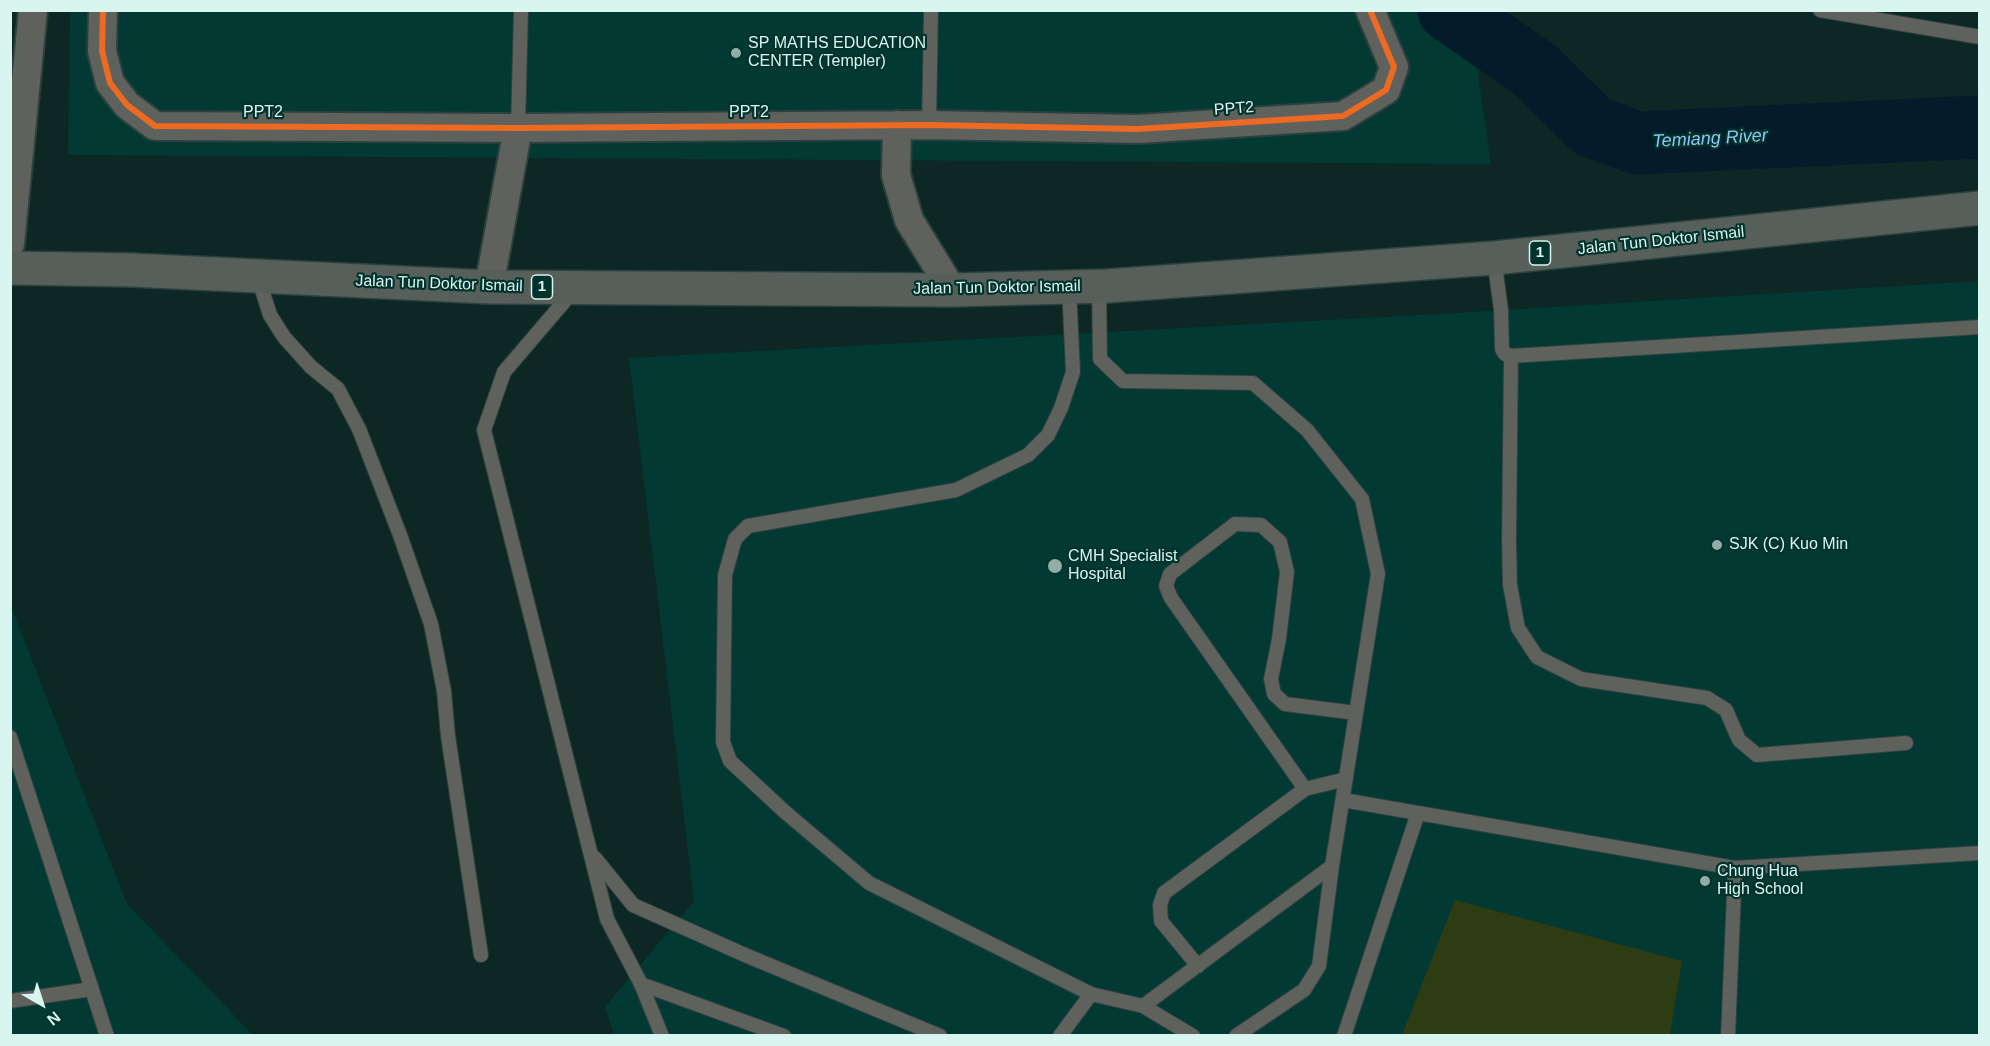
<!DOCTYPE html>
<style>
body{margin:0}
#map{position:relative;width:1990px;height:1046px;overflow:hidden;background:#0d2724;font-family:Helvetica,sans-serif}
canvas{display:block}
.frame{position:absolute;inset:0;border:12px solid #d8f5ef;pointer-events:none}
.north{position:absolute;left:12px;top:974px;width:60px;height:60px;-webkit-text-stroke:4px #02322c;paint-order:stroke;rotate:141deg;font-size:16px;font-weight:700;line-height:24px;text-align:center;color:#d8f5ef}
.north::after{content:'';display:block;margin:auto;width:21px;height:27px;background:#d8f5ef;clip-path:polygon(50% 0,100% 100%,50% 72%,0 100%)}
</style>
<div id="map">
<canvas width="1990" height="1046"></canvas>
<div class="frame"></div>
<div class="north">N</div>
</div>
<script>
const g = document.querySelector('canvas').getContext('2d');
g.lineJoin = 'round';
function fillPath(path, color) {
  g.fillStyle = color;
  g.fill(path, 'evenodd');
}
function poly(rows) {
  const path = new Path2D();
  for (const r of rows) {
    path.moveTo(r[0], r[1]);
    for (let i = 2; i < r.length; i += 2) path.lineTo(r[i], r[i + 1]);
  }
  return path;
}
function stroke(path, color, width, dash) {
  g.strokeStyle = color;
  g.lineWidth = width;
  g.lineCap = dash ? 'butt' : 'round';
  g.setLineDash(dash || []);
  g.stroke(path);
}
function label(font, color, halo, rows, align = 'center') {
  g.font = font + ' Helvetica,sans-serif';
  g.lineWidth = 4.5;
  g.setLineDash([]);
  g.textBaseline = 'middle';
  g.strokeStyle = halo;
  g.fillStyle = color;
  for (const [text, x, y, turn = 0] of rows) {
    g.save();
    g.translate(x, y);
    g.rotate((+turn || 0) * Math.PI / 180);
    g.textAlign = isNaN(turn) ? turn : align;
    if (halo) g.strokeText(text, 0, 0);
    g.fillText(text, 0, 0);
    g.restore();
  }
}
fillPath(poly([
 [1441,10,1473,40,1491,164,68,155,70,11],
 [1979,281,1979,1035,614,1036,605,1007,694,901,629,358,1439,314],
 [10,604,127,904,253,1035,11,1035]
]), '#023933');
fillPath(poly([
 [1455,900,1682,961,1670,1035,1402,1035]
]), '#2e3c13');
stroke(poly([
 [1449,10,1535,70,1593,127,1637,143,1980,127]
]), '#041b2a', 63);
const service = poly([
 [1820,10,1980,37],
 [929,125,931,10],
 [518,128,521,10],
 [1494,258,1501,310,1502,349,1505,354,1511,356,1980,327],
 [258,277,270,315,284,337,311,367,338,389,359,429,400,535,431,624,444,691,448,736,481,955],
 [1069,287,1073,372,1061,408,1048,435,1028,455,956,490,748,526,735,539,725,575,723,742,730,761,785,812,869,883,1091,994,1143,1006,1332,866,1378,574,1362,499,1307,430,1253,383,1123,381,1100,359,1099,286],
 [574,290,504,372,484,430,607,919,641,984,662,1036],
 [1511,356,1509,542,1510,585,1518,628,1537,657,1581,679,1707,698,1726,710,1739,740,1757,755,1906,743],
 [10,737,107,1036],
 [1305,789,1171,598,1166,586,1170,574,1235,524,1261,525,1280,542,1287,572,1279,639,1271,679,1274,694,1285,704,1356,713],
 [1343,800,1735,868,1980,853],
 [595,858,633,905,745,955,940,1036],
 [1198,966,1161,921,1160,905,1164,893,1305,789,1346,779],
 [641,984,784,1036],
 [10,1001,92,989],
 [1143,1006,1193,1036],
 [1060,1036,1091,994],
 [1236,1036,1304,990,1319,966,1332,866],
 [1344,1036,1418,813],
 [1728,1036,1735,868]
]);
const minor = poly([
 [103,10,102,51,110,83,127,105,155,126,518,128,929,125,1138,129,1343,116,1386,90,1394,67,1370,10],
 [897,125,896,175,909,220,952,290],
 [10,244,33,10],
 [489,287,518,128]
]);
const trunk = poly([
 [10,268,131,270,489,287,952,290,1107,286,1494,258,1980,208]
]);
stroke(service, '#2c413f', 16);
stroke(minor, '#2c413f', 32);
stroke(trunk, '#2c413f', 36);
stroke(service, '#5e615c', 14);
stroke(minor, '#5e615c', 28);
stroke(trunk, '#565f5a', 33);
stroke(poly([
 [103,10,102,51,110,83,127,105,155,126,518,128,929,125,1138,129,1343,116,1386,90,1394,67,1370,10]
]), '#ed6a23', 6);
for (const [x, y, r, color] of [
 [736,53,6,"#91ada8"],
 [1717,545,6,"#91ada8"],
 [1055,566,8,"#91ada8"],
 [1705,881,6,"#91ada8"]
]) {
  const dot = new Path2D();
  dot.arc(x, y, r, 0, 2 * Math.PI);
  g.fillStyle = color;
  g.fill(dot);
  stroke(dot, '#02322c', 2);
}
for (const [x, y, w] of [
 [1540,253,21],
 [542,287,21]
]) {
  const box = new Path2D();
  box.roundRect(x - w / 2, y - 12, w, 24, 4.5);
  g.fillStyle = '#02322c';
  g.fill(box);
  stroke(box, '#d8f5ef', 1.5);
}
label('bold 15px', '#d8f5ef', null, [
 ["1",1540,253],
 ["1",542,287]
]);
label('16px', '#d8f5ef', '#02322c', [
 ["SP MATHS EDUCATION",748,44],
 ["CENTER (Templer)",748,62],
 ["SJK (C) Kuo Min",1729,545],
 ["CMH Specialist",1068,557],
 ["Hospital",1068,575],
 ["Chung Hua",1717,872],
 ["High School",1717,890]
], 'left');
label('16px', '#d8f5ef', '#02322c', [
 ["PPT2",1234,109,-4],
 ["PPT2",263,113],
 ["PPT2",749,113],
 ["Jalan Tun Doktor Ismail",1661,241,-6],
 ["Jalan Tun Doktor Ismail",439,284,2],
 ["Jalan Tun Doktor Ismail",997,288,-1]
]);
label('italic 18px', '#8fc6f1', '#02322c', [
 ["Temiang River",1710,139,-3]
]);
</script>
